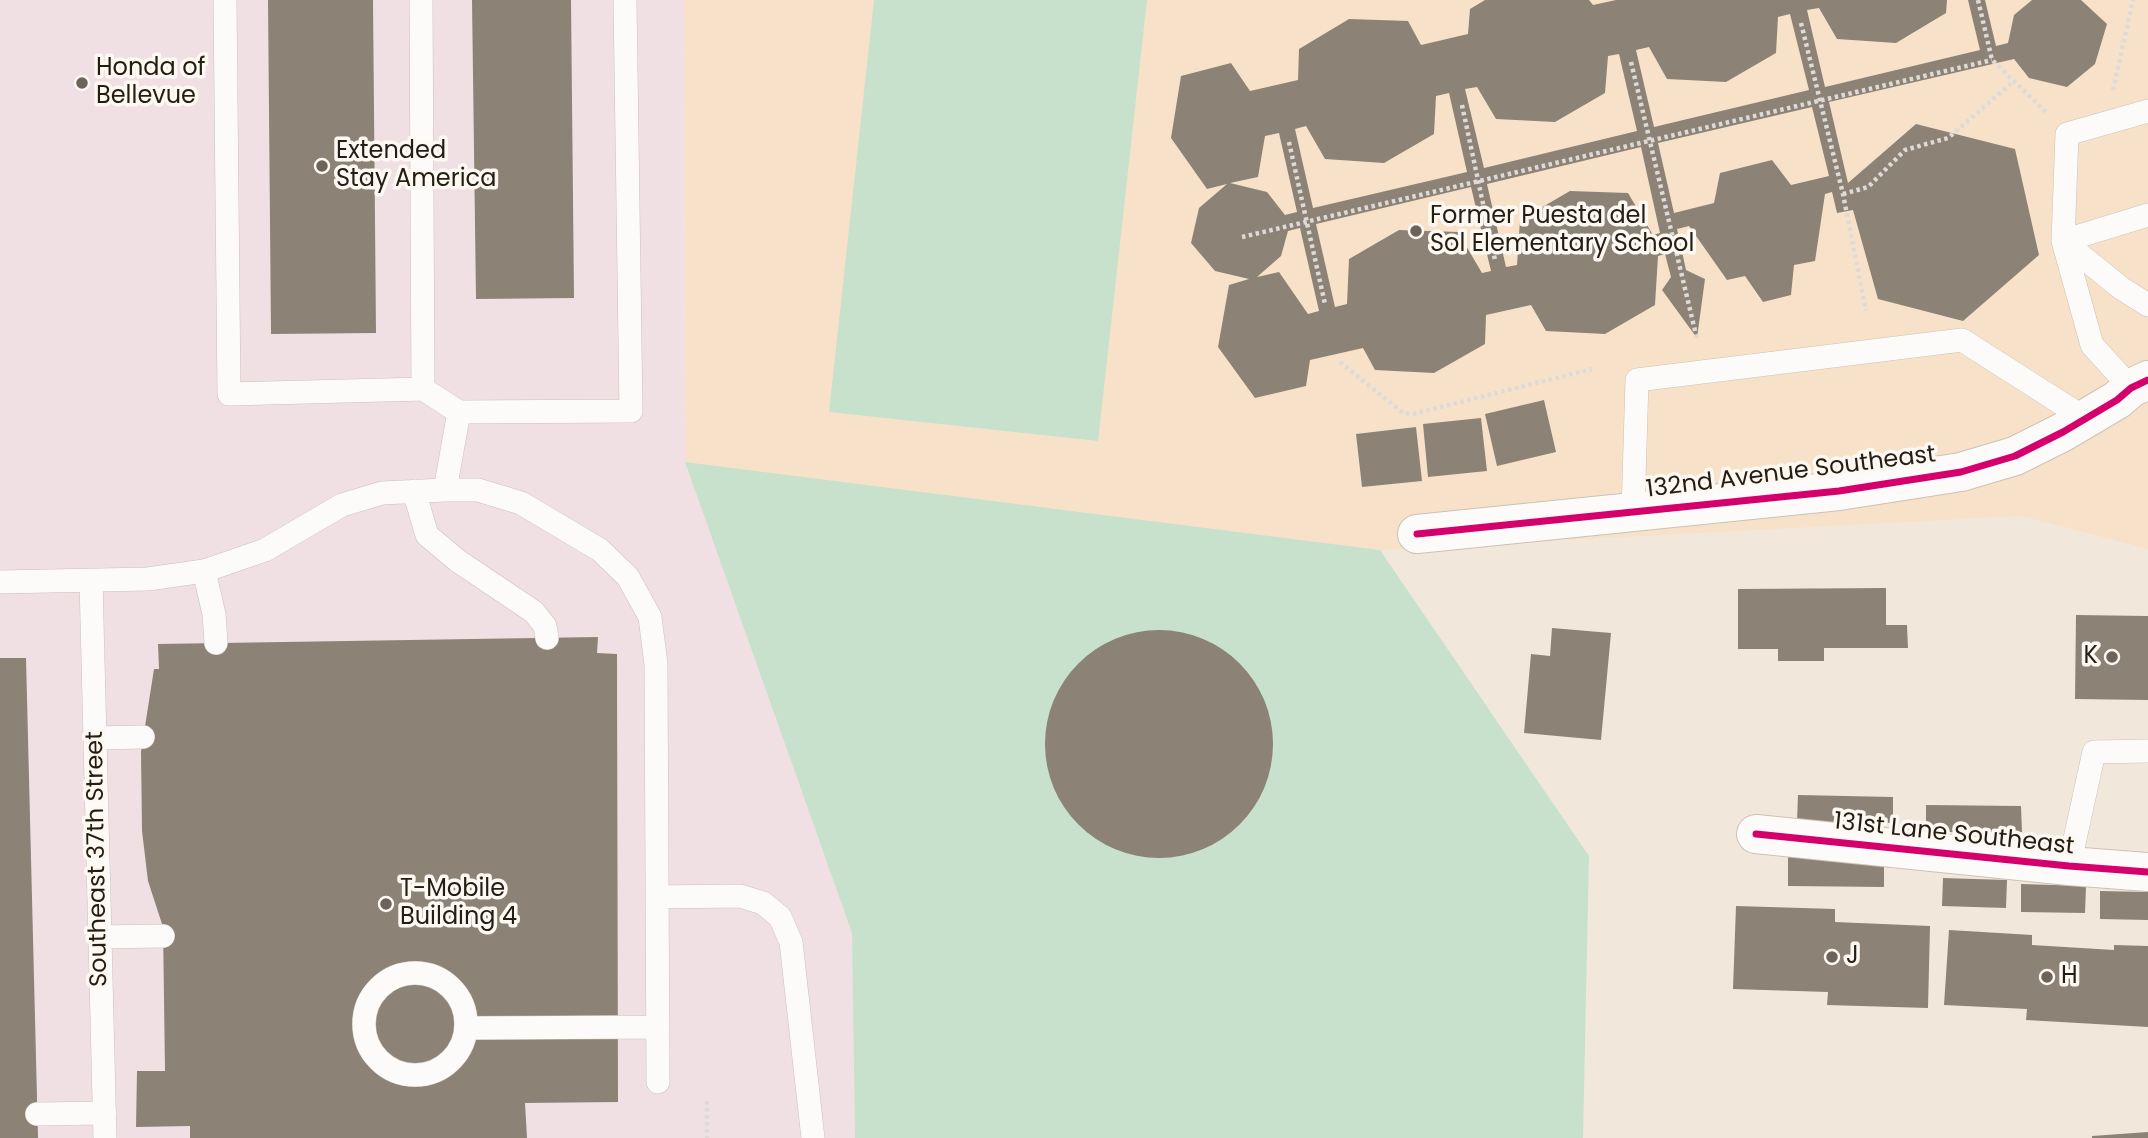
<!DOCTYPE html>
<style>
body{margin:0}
canvas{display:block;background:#f2e7db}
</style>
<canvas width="2148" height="1138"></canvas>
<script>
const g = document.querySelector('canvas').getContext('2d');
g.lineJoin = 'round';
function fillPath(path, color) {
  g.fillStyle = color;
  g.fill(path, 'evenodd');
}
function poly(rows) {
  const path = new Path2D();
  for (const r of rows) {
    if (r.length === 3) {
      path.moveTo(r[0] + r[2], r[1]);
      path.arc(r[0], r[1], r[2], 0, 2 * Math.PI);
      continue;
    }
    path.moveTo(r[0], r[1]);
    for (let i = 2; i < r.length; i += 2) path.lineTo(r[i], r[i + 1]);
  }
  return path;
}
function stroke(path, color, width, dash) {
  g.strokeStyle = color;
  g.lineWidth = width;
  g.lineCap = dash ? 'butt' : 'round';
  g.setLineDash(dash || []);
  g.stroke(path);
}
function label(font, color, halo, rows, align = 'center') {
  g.font = font + ' Poppins,sans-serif';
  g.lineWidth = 7;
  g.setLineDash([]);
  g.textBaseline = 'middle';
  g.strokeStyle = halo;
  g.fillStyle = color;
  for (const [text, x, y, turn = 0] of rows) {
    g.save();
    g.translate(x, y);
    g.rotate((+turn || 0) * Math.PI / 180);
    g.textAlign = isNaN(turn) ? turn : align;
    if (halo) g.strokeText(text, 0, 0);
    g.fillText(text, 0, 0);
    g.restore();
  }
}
fillPath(poly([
 [0,0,684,0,685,462,852,933,855,1138,0,1138]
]), '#f0e0e4');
fillPath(poly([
 [684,0,2148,0,2148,549,2021,516,1380,550,685,462]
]), '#f7e2c9');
fillPath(poly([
 [874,0,1147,0,1098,441,829,412],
 [685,462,1380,550,1589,856,1583,1138,855,1138,852,933]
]), '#c8e1cd');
fillPath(poly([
 [268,0,373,0,376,333,271,334],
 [472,0,571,0,574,298,476,299],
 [1485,0,1589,0,1593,5,1616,0,1947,0,1946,13,1896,43,1837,39,1819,8,1807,10,1825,87,1980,50,1968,0,1985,0,1996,46,2008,43,2014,15,2032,0,2081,0,2107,24,2095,64,2067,87,2029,78,2014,59,1829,102,1848,183,1916,124,2015,149,2039,255,1963,321,1878,299,1853,210,1837,213,1832,192,1825,194,1815,261,1794,265,1791,295,1763,302,1745,276,1727,280,1689,226,1677,229,1686,270,1705,279,1697,338,1662,290,1671,277,1665,254,1658,256,1655,305,1605,334,1546,331,1531,305,1486,315,1485,344,1434,373,1375,370,1363,348,1310,360,1306,386,1255,398,1218,347,1229,285,1249,279,1215,271,1191,243,1199,208,1227,184,1207,189,1171,138,1181,76,1231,63,1250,91,1298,80,1299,49,1349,19,1408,21,1421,45,1468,34,1470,9],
 [1790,14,1809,90,1654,127,1636,50,1649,47,1667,79,1726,82,1776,53,1778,17],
 [1619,54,1637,131,1484,168,1465,89,1477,87,1496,119,1555,122,1605,93,1608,56],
 [1449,93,1467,172,1313,208,1295,129,1306,126,1325,159,1384,163,1434,134,1436,96],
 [1812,107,1829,176,1791,185,1772,160,1720,173,1714,203,1674,213,1658,143],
 [1279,133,1297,212,1285,215,1267,192,1230,183,1258,177,1265,136],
 [1641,147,1660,233,1653,235,1628,193,1570,191,1520,220,1517,265,1506,267,1487,184],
 [1471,187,1491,271,1482,273,1458,232,1399,230,1349,259,1347,304,1335,307,1316,224],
 [1300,228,1319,311,1308,314,1279,272,1257,277,1281,256,1288,231],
 [1544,400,1556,452,1497,466,1485,414],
 [1481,418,1487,471,1428,477,1423,424],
 [1416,427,1422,481,1362,487,1356,434],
 [1886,588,1886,625,1907,625,1908,648,1824,648,1824,661,1778,661,1778,649,1738,649,1738,589],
 [2076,615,2148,616,2148,700,2075,699],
 [1552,628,1611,633,1601,740,1524,733,1531,654,1550,656],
 [1159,744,114],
 [598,637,597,653,617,654,618,1102,525,1103,527,1138,190,1138,190,1126,136,1127,137,1071,165,1071,163,927,148,881,142,831,141,752,154,669,159,669,158,644],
 [0,658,26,658,38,1138,0,1138],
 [1798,795,1893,797,1893,823,1797,822],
 [1926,805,2021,806,2022,832,1926,832],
 [1788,857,1884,858,1884,887,1788,886],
 [1943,878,2007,880,2006,908,1942,906],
 [2021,884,2086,886,2085,913,2021,912],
 [2100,891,2148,892,2148,920,2100,919],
 [1736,906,1835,909,1835,922,1930,926,1928,1008,1827,1005,1828,992,1733,989],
 [1949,930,2032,935,2032,945,2114,950,2114,945,2148,946,2148,1027,2026,1020,2027,1009,1944,1005],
 [2148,1132,2148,1138,2092,1138,2092,1136]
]), '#8c8376');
const lane = poly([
 [225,0,229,394,423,389,459,412,631,411,625,0],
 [421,0,423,389],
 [2063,241,2121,288,2148,305],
 [2063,241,2148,215],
 [2131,388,2092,345,2063,241,2067,134,2148,111],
 [445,490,459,412],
 [414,491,427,535,458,561,534,612,545,626,547,638],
 [1633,512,1637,380,1962,340,2086,419],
 [204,571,214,614,216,643],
 [91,581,105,1138],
 [0,582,148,579,204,571,265,550,342,505,382,493,445,490,478,490,521,503,600,550,628,577,650,617,656,664,658,1082],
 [95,738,143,737],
 [2069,866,2094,752,2148,751],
 [657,897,740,896,763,903,780,917,791,942,813,1138],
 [100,937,163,936],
 [415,1024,51],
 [466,1028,658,1027],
 [37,1114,105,1113]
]);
const street = poly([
 [1417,534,1839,491,1961,472,2015,456,2063,432,2117,400,2131,388,2148,380],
 [1756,834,2069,866,2148,872]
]);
stroke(lane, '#cbc2b7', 24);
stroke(street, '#cbc2b7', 40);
stroke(poly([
 [1978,0,1992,60,2046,112],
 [1801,23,1843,194,1866,311],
 [1631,62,1697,339],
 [2113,90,2133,0],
 [1462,105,1495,260],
 [1289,142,1325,304],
 [1843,194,1868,187,1905,150,1948,138,2014,81],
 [1242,237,1992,60],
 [1340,362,1403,413,1413,414,1592,369],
 [707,1101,707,1138]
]), '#dedad7', 4.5, [3.5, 3.5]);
stroke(lane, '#fdfbfa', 23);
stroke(street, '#fdfbfa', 38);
stroke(poly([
 [1417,534,1839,491,1961,472,2015,456,2063,432,2117,400,2131,388,2148,380],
 [1756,834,2069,866,2148,872]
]), '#d6006c', 7);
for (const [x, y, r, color] of [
 [82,83,7,"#6d6358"],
 [322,166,7,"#6d6358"],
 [1416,231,7,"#6d6358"],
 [2112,657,7,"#6d6358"],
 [386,904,7,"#6d6358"],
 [1832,957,7,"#6d6358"],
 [2047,977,7,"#6d6358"]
]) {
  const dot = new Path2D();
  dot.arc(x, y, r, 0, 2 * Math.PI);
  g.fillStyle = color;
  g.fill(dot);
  stroke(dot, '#fdf8f2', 2.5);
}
label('24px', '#251c12', '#fdf8f2', [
 ["Honda of",96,69],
 ["Bellevue",96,97],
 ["Extended",336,152],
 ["Stay America",336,180],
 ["Former Puesta del",1430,217],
 ["Sol Elementary School",1430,245],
 ["K",2098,657,"right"],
 ["T-Mobile",400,890],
 ["Building 4",400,918],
 ["J",1846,957],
 ["H",2061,977]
], 'left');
label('24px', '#251c12', '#fdf8f2', [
 ["132nd Avenue Southeast",1791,473,-7],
 ["131st Lane Southeast",1954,835,6],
 ["Southeast 37th Street",98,859,-91]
]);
</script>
